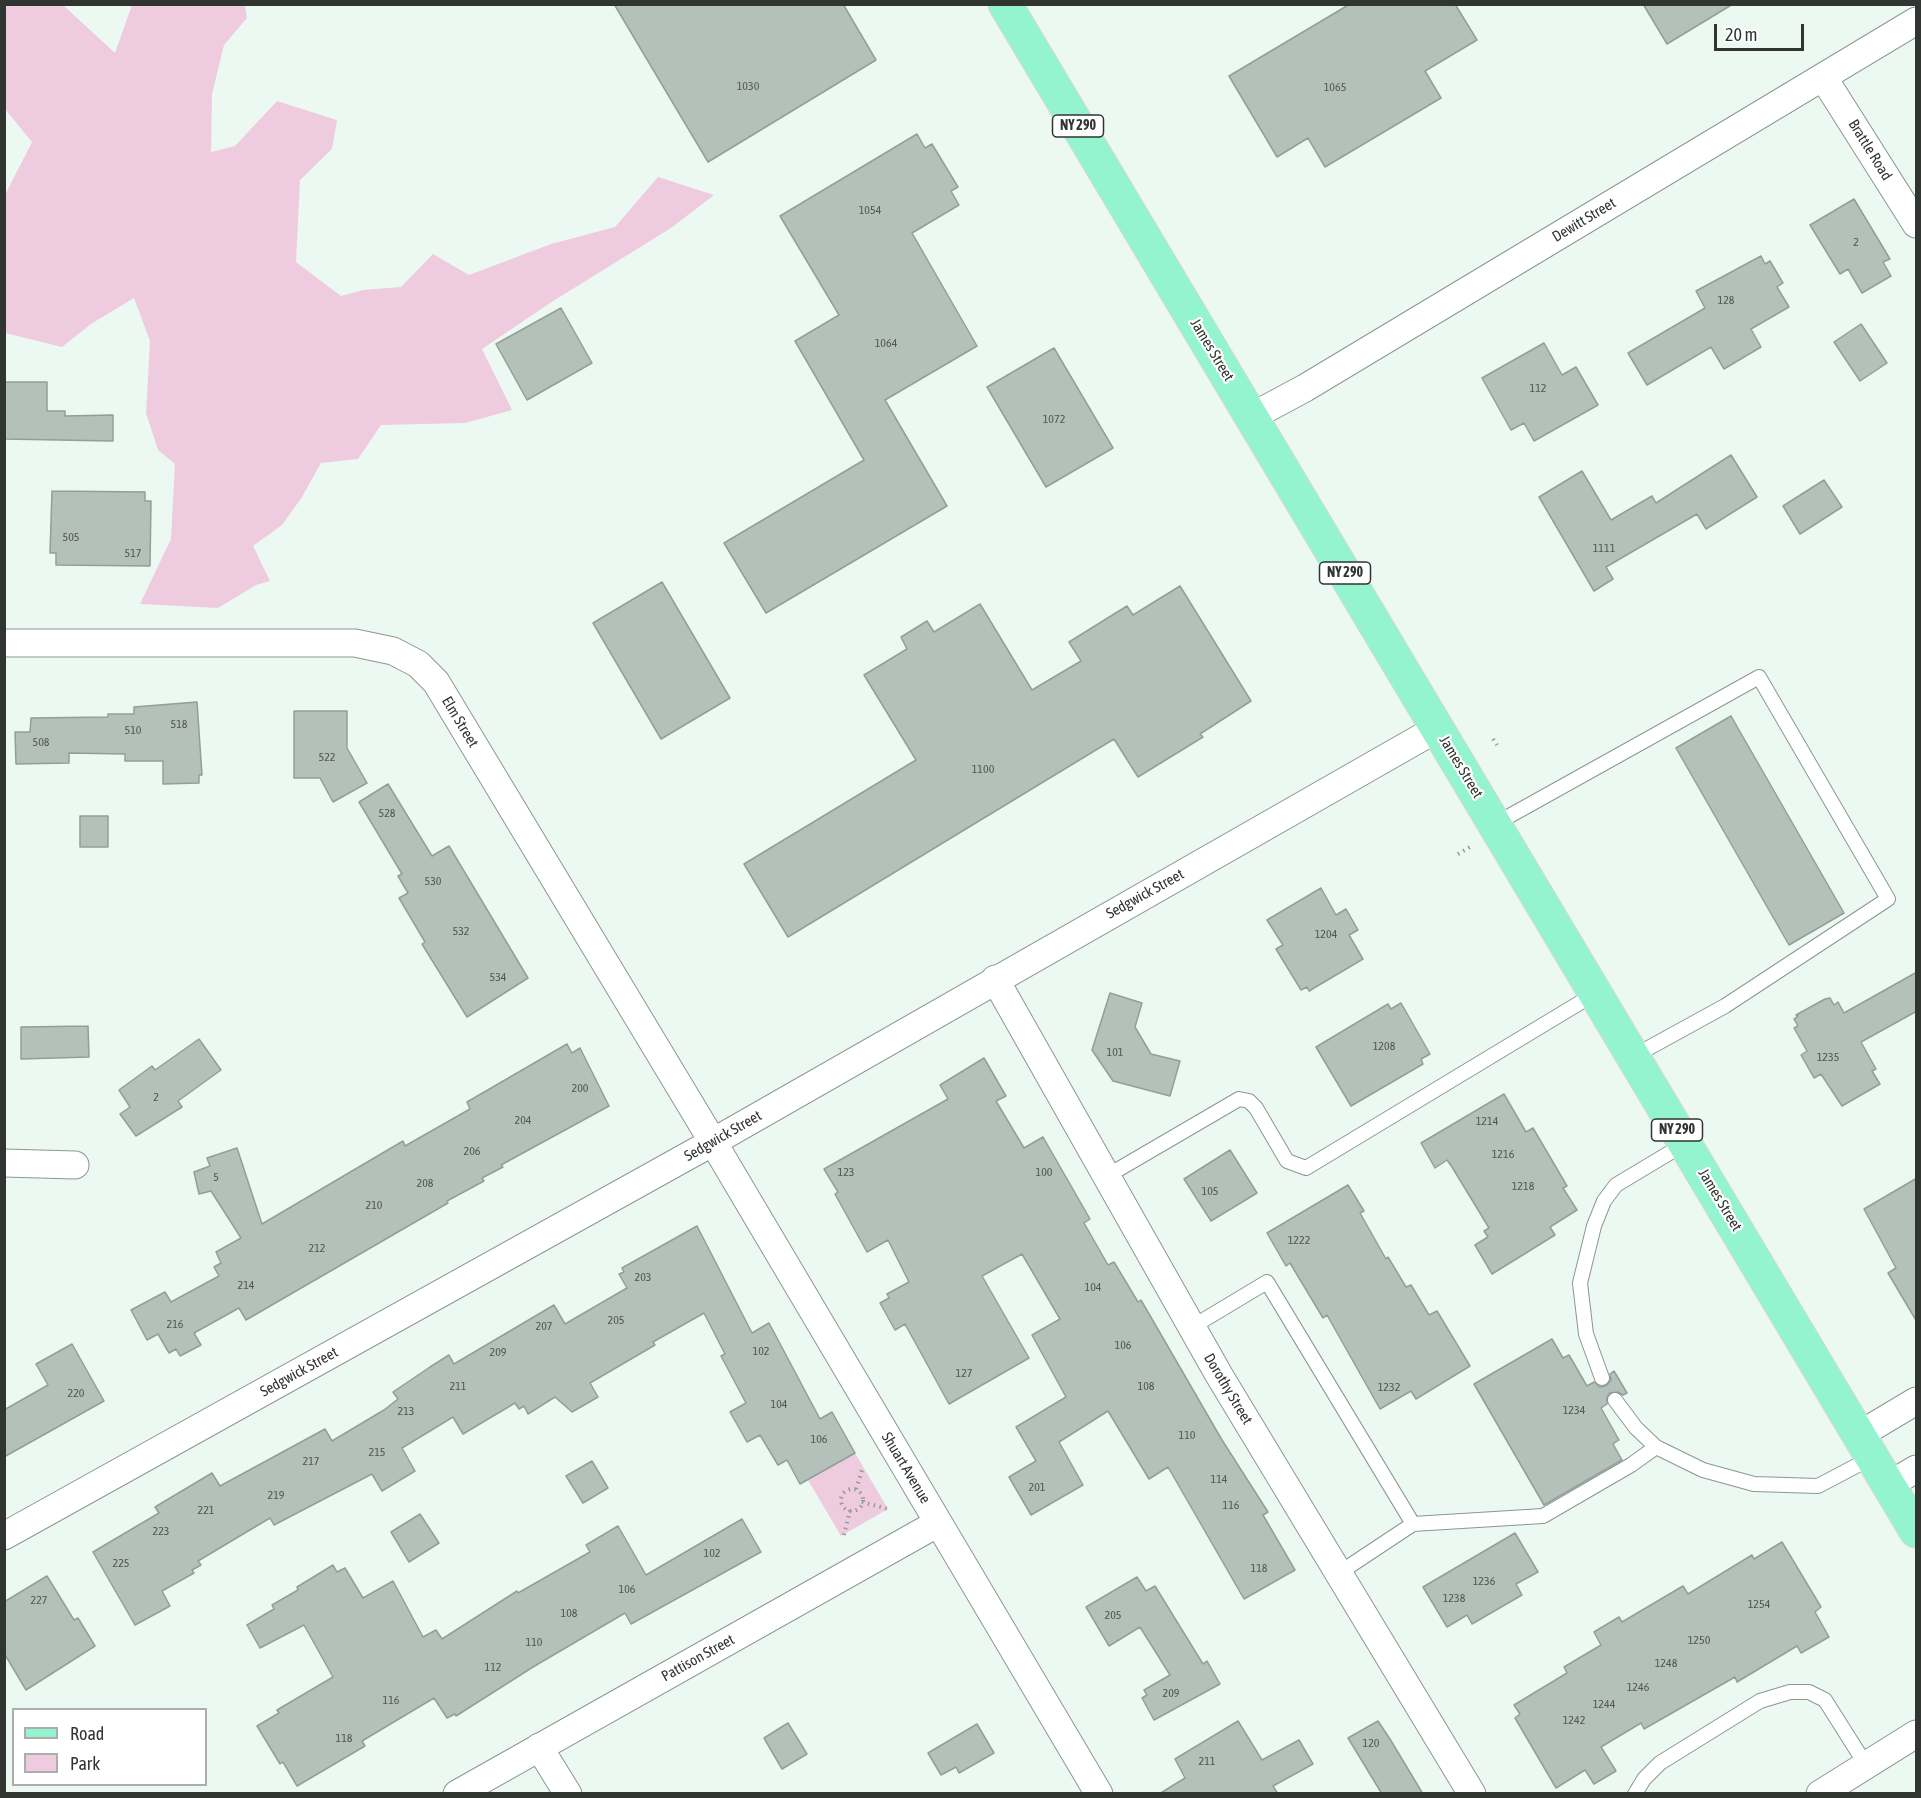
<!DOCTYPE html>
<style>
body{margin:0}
#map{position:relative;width:1921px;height:1798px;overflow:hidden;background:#ecf9f2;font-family:"Asap Condensed",sans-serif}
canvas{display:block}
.frame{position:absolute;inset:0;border:6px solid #303532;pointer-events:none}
.legend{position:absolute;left:12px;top:1708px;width:195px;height:78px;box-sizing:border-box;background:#fff;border:2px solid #acaead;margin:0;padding:8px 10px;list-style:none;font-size:18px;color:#303532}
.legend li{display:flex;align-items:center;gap:12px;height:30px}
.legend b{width:30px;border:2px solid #acaead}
.scale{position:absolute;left:1714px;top:24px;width:90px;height:27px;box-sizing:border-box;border:3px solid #303532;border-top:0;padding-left:8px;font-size:18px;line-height:21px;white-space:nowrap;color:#303532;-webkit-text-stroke:4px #fff;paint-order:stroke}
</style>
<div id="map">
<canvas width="1921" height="1798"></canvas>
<div class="frame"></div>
<ul class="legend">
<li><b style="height:8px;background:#94f4d0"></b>Road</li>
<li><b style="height:16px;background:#efcbe0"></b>Park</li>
</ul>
<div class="scale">20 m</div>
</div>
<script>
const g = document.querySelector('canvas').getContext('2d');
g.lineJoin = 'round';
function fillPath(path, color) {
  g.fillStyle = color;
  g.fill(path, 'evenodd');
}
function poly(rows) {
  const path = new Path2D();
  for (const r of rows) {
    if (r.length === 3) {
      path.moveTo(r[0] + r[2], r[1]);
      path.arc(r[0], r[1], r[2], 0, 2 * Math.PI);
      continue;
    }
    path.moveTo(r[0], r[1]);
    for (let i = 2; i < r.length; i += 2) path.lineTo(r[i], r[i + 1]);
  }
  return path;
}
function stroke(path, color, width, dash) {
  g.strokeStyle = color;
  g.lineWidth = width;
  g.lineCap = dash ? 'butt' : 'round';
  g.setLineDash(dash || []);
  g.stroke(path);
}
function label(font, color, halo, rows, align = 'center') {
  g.font = font + ' "Asap Condensed",sans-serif';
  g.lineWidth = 4.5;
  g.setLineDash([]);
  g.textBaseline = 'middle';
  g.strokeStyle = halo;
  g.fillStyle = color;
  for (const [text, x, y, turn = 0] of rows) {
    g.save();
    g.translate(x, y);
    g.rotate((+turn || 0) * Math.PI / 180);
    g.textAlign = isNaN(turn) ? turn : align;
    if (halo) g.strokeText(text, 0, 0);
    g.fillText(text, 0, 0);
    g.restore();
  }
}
fillPath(poly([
 [5,4,63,5,115,53,132,5,245,5,247,18,224,45,212,94,211,152,235,146,277,101,337,120,332,149,300,180,296,262,341,296,363,290,401,287,433,254,469,275,551,244,615,227,658,177,714,195,671,228,550,303,482,349,512,410,465,423,381,425,358,459,321,463,302,497,282,525,253,546,270,581,256,585,218,608,140,604,171,539,175,464,158,450,146,413,150,341,134,298,91,324,62,347,5,333,5,195,32,142,5,109],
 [855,1453,888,1509,841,1536,808,1480]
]), '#efcbe0');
const building = poly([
 [614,4,843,4,876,60,708,162,614,4],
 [1350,4,1455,4,1477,40,1425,71,1441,98,1325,167,1308,138,1277,157,1229,76,1350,4],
 [1643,4,1733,4,1667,44,1643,4],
 [917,134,925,148,932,144,958,187,951,191,959,205,912,233,977,346,885,400,947,506,766,613,724,543,864,460,795,341,839,315,780,216,917,134],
 [1854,199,1890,259,1883,262,1891,276,1862,293,1848,269,1840,274,1810,225,1854,199],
 [1761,256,1765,264,1770,261,1783,283,1777,287,1789,307,1751,329,1761,347,1724,369,1711,347,1647,385,1628,353,1705,308,1696,291,1761,256],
 [561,308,592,363,527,400,496,344,561,308],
 [1861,324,1887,363,1860,381,1834,342,1861,324],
 [1544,343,1562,375,1576,367,1598,405,1534,441,1524,423,1511,430,1482,378,1544,343],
 [1054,348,1113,448,1046,487,987,387,1054,348],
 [4,382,47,382,47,411,65,411,65,416,113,415,113,441,4,439,4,382],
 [1731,455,1757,497,1706,529,1697,514,1606,567,1613,579,1594,591,1539,497,1582,471,1611,520,1652,496,1656,503,1731,455],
 [1824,480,1842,507,1800,534,1783,506,1824,480],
 [52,491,145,492,145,501,151,501,150,566,56,565,56,553,50,553,52,491],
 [662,582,730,698,661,739,593,623,662,582],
 [1180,586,1251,701,1200,734,1203,737,1138,777,1114,739,788,937,744,864,916,760,864,675,907,649,901,637,927,621,934,632,980,604,1032,690,1081,661,1069,642,1127,606,1133,615,1180,586],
 [197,702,202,775,199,775,199,783,163,784,163,761,125,761,125,754,69,753,69,763,16,764,15,732,30,732,31,718,108,717,108,714,134,714,134,707,197,702],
 [294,711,347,711,347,748,367,783,333,802,320,778,294,778,294,711],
 [1731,716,1844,913,1789,945,1676,748,1731,716],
 [388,784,432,856,449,846,528,978,467,1017,422,944,425,942,399,898,408,893,398,876,402,874,359,802,388,784],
 [80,816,108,816,108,847,80,847,80,816],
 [1321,888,1336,915,1346,909,1358,930,1349,935,1363,959,1309,991,1307,987,1301,990,1276,949,1283,945,1267,920,1321,888],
 [1917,972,1917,1011,1861,1042,1876,1069,1872,1071,1880,1084,1842,1106,1821,1074,1814,1078,1801,1055,1807,1051,1794,1028,1798,1026,1794,1019,1798,1016,1796,1015,1825,999,1830,998,1834,1005,1838,1002,1844,1013,1917,972],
 [1110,993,1142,1003,1135,1027,1151,1054,1180,1061,1170,1096,1113,1081,1092,1050,1110,993],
 [1401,1003,1430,1054,1421,1059,1423,1064,1351,1106,1316,1047,1388,1004,1391,1009,1401,1003],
 [88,1026,89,1057,21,1059,21,1027,88,1026],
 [199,1039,221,1070,178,1101,182,1107,136,1136,120,1114,130,1107,119,1090,152,1066,155,1070,199,1039],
 [567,1044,572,1053,580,1048,609,1106,501,1165,503,1167,482,1178,484,1181,447,1201,448,1203,246,1320,239,1308,194,1333,201,1345,180,1356,176,1349,169,1353,158,1334,147,1340,131,1310,165,1292,171,1302,219,1276,214,1267,221,1263,216,1252,241,1238,211,1191,199,1194,194,1172,210,1166,207,1158,237,1148,262,1224,403,1141,405,1146,470,1109,467,1102,567,1044],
 [984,1058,1006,1096,996,1101,1024,1148,1043,1137,1090,1219,1084,1223,1108,1265,1114,1262,1138,1302,1141,1300,1222,1440,1268,1512,1263,1515,1295,1570,1244,1599,1168,1467,1149,1479,1108,1411,1059,1442,1083,1485,1031,1515,1009,1477,1036,1461,1016,1427,1066,1397,1032,1335,1060,1319,1022,1254,982,1276,1029,1358,949,1404,905,1324,895,1330,880,1303,889,1298,887,1294,909,1282,888,1240,867,1252,835,1194,838,1192,824,1169,948,1099,940,1085,984,1058],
 [1504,1094,1526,1132,1533,1128,1567,1186,1563,1188,1577,1210,1550,1227,1555,1235,1492,1274,1475,1245,1488,1237,1484,1231,1489,1228,1452,1167,1447,1160,1435,1168,1421,1143,1504,1094],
 [1230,1150,1257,1193,1211,1221,1184,1179,1230,1150],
 [1917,1178,1917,1322,1888,1273,1896,1268,1864,1209,1917,1178],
 [1348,1185,1364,1211,1360,1213,1386,1259,1388,1257,1406,1287,1411,1285,1429,1315,1437,1311,1470,1366,1416,1399,1411,1391,1380,1409,1327,1315,1323,1318,1290,1263,1286,1266,1267,1233,1348,1185],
 [697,1226,752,1333,769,1323,820,1419,832,1412,855,1453,800,1484,787,1460,778,1465,760,1435,747,1442,730,1412,746,1403,721,1356,725,1354,704,1313,653,1342,655,1345,590,1383,598,1397,572,1412,555,1397,528,1414,524,1406,519,1409,515,1403,463,1434,453,1417,402,1448,415,1471,382,1491,372,1474,274,1525,270,1518,198,1561,201,1565,192,1570,194,1573,162,1591,170,1606,135,1625,93,1552,159,1513,155,1507,212,1473,220,1486,325,1429,332,1441,384,1410,398,1399,393,1392,430,1367,449,1355,454,1364,554,1305,565,1324,627,1288,619,1274,624,1272,622,1268,697,1226],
 [1552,1339,1563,1358,1569,1355,1587,1386,1594,1382,1600,1387,1606,1386,1611,1380,1610,1374,1614,1371,1627,1393,1623,1395,1618,1392,1610,1393,1607,1397,1607,1404,1601,1408,1619,1440,1613,1444,1622,1460,1544,1505,1474,1384,1552,1339],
 [72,1344,104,1401,4,1457,4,1410,48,1385,36,1364,72,1344],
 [592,1461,608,1488,583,1503,566,1476,592,1461],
 [420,1514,439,1543,409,1562,391,1532,420,1514],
 [742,1519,761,1552,631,1624,625,1613,533,1667,456,1716,455,1714,447,1718,434,1698,362,1741,365,1746,297,1786,283,1762,280,1764,257,1726,279,1713,277,1710,333,1677,304,1625,260,1648,247,1625,274,1609,272,1605,298,1590,297,1587,333,1565,337,1572,345,1568,363,1598,393,1581,423,1637,436,1630,442,1639,517,1591,518,1593,590,1552,586,1545,618,1526,646,1575,742,1519],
 [1515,1533,1538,1572,1516,1584,1522,1595,1472,1624,1467,1615,1447,1627,1423,1587,1515,1533],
 [1782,1542,1821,1607,1815,1612,1829,1637,1801,1653,1797,1646,1737,1682,1735,1677,1644,1729,1641,1723,1601,1747,1616,1771,1594,1784,1585,1770,1556,1788,1515,1718,1520,1714,1514,1705,1567,1673,1564,1667,1601,1645,1594,1632,1619,1617,1622,1622,1683,1586,1688,1594,1752,1555,1754,1559,1782,1542],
 [47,1576,74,1620,78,1618,95,1646,26,1690,4,1653,4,1602,47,1576],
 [1137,1577,1146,1591,1155,1586,1203,1664,1207,1661,1220,1684,1154,1720,1142,1698,1147,1695,1144,1690,1170,1675,1140,1627,1109,1646,1086,1607,1137,1577],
 [1238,1721,1262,1760,1299,1740,1313,1764,1273,1786,1278,1794,1159,1794,1185,1778,1175,1759,1238,1721],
 [1378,1721,1390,1739,1423,1794,1382,1794,1348,1738,1378,1721],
 [788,1723,807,1754,782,1769,764,1738,788,1723],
 [977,1724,994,1753,959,1773,956,1767,941,1775,928,1753,977,1724]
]);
fillPath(building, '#b4c1ba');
stroke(building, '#929e98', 1.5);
const lane = poly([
 [1495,824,1759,677,1888,899,1725,1006,1634,1056],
 [1107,1176,1239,1099,1249,1101,1256,1108,1287,1161,1306,1168,1596,993],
 [1192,1327,1267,1282,1413,1524],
 [1602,1378,1586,1334,1580,1283,1594,1226,1604,1201,1616,1185,1686,1143],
 [1615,1400,1636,1428,1656,1447,1703,1470,1754,1484,1818,1486,1873,1457],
 [1339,1573,1413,1524,1543,1516,1631,1465,1656,1447],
 [1635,1794,1644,1779,1660,1763,1760,1701,1790,1692,1809,1692,1825,1700,1866,1765]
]);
const street = poly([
 [1823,77,1916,224],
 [1251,417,1305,388,1916,21],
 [4,643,355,643,393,651,418,664,436,682,713,1142,1099,1794],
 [995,979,1219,1375,1472,1794],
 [4,1163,75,1165],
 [1859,1435,1916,1401],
 [1889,1485,1916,1469],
 [4,1536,713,1142,1438,728],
 [539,1747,568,1794],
 [457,1794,938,1523],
 [1820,1794,1916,1734]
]);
const primary = poly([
 [1005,4,1916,1531]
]);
stroke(lane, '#8b9790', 16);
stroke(street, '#8b9790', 29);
stroke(primary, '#d6d7d6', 35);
stroke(poly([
 [1493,739,1497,745],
 [1458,854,1470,847],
 [856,1489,863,1467],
 [852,1500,11],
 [862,1502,888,1509],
 [844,1535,850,1510]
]), '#939c97', 4, [1.5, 4.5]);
stroke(lane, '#fff', 14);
stroke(street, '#fff', 27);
stroke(primary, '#94f4d0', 33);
label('12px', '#515854', null, [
 ["1030",748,86],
 ["1065",1335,87],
 ["1054",870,210],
 ["2",1856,242],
 ["128",1726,300],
 ["1064",886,343],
 ["112",1538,388],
 ["1072",1054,419],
 ["505",71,537],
 ["1111",1604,548],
 ["517",133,553],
 ["518",179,724],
 ["510",133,730],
 ["508",41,742],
 ["522",327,757],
 ["1100",983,769],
 ["528",387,813],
 ["530",433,881],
 ["532",461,931],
 ["1204",1326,934],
 ["534",498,977],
 ["1208",1384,1046],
 ["101",1115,1052],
 ["1235",1828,1057],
 ["200",580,1088],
 ["2",156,1097],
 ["204",523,1120],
 ["1214",1487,1121],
 ["206",472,1151],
 ["1216",1503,1154],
 ["123",846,1172],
 ["100",1044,1172],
 ["5",216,1177],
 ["208",425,1183],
 ["1218",1523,1186],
 ["105",1210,1191],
 ["210",374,1205],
 ["1222",1299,1240],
 ["212",317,1248],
 ["203",643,1277],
 ["214",246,1285],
 ["104",1093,1287],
 ["205",616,1320],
 ["216",175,1324],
 ["207",544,1326],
 ["106",1123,1345],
 ["102",761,1351],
 ["209",498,1352],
 ["127",964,1373],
 ["211",458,1386],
 ["108",1146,1386],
 ["1232",1389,1387],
 ["220",76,1393],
 ["104",779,1404],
 ["1234",1574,1410],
 ["213",406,1411],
 ["110",1187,1435],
 ["106",819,1439],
 ["215",377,1452],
 ["217",311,1461],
 ["114",1219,1479],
 ["201",1037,1487],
 ["219",276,1495],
 ["116",1231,1505],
 ["221",206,1510],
 ["223",161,1531],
 ["102",712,1553],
 ["225",121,1563],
 ["118",1259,1568],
 ["1236",1484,1581],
 ["106",627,1589],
 ["1238",1454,1598],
 ["227",39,1600],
 ["1254",1759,1604],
 ["108",569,1613],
 ["205",1113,1615],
 ["1250",1699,1640],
 ["110",534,1642],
 ["1248",1666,1663],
 ["112",493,1667],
 ["1246",1638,1687],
 ["209",1171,1693],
 ["116",391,1700],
 ["1244",1604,1704],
 ["1242",1574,1720],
 ["118",344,1738],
 ["120",1371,1743],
 ["211",1207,1761]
]);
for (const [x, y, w] of [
 [1078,126,51],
 [1345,573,51],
 [1677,1130,51]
]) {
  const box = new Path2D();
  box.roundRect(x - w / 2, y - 11, w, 22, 4.5);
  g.fillStyle = '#fff';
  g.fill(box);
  stroke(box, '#303532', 1.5);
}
label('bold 14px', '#303532', null, [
 ["NY 290",1078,126],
 ["NY 290",1345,573],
 ["NY 290",1677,1130]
]);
label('15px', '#303532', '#fff', [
 ["Brattle Road",1870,150,58],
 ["Dewitt Street",1584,220,-31],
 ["James Street",1212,350,59],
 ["Elm Street",460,722,59],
 ["James Street",1461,767,59],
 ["Sedgwick Street",1145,894,-29],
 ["Sedgwick Street",723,1136,-30],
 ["James Street",1720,1200,59],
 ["Sedgwick Street",299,1372,-29],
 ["Dorothy Street",1228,1389,59],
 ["Shuart Avenue",906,1468,59],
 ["Pattison Street",698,1658,-29]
]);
</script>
